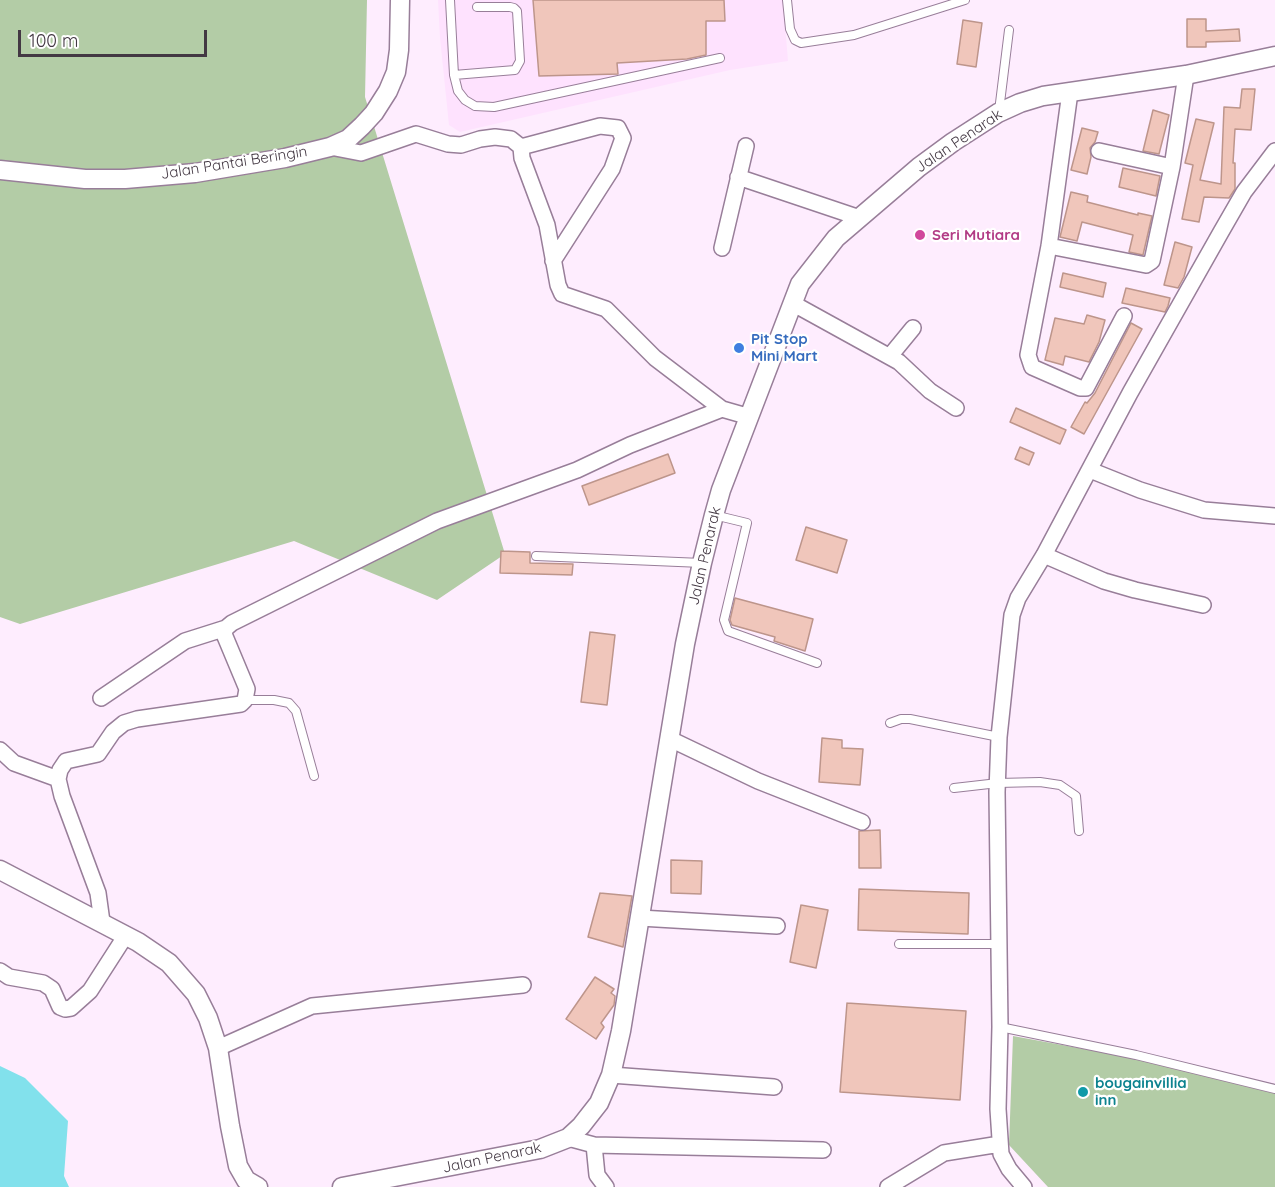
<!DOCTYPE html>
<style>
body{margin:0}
#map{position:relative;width:1275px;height:1187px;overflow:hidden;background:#feedfe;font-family:Quicksand,sans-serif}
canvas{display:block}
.scale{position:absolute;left:18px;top:30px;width:189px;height:27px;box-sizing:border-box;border:3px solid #433843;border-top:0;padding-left:8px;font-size:18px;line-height:21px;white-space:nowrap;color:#433843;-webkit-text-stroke:4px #fff;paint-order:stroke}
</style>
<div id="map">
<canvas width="1275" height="1187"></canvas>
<div class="scale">100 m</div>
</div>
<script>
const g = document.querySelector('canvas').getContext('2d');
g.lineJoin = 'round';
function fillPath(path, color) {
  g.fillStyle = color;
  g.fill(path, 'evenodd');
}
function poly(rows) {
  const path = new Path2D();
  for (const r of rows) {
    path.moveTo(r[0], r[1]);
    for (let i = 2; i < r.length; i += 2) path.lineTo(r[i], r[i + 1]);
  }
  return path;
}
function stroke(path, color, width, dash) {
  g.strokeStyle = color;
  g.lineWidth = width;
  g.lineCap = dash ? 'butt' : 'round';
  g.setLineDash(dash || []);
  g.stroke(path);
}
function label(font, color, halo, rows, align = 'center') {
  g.font = font + ' Quicksand,sans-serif';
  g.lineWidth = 4.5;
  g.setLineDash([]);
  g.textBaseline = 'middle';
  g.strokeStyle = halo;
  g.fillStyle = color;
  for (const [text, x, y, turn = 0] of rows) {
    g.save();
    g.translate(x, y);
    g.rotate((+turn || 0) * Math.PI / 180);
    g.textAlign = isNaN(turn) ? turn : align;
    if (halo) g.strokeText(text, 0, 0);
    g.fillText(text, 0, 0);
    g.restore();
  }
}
fillPath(poly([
 [438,0,783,0,788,61,730,70,460,132,449,125,440,38]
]), '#fee2fe');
fillPath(poly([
 [0,0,367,0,365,97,505,554,437,600,294,541,20,624,0,617],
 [1013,1036,1275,1084,1275,1187,1048,1187,1009,1145]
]), '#b3cca6');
fillPath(poly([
 [0,1066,25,1078,68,1121,64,1176,69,1187,0,1187]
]), '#82e1ec');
const building = poly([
 [533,0,724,0,725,21,706,21,706,55,687,59,617,63,618,74,539,76,533,0],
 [1187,19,1206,19,1206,31,1239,29,1240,41,1206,42,1206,47,1187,47,1187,19],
 [963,20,982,23,976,67,957,64,963,20],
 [1242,89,1255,89,1251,130,1235,129,1233,163,1235,163,1235,189,1229,198,1204,197,1199,222,1182,219,1193,165,1185,163,1196,119,1214,123,1200,180,1221,184,1224,107,1240,108,1242,89],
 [1153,110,1169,115,1159,154,1143,151,1153,110],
 [1082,128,1098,132,1095,142,1090,148,1091,157,1087,174,1071,170,1082,128],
 [1123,168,1160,176,1156,196,1119,187,1123,168],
 [1071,192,1088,196,1087,202,1138,215,1138,213,1152,216,1143,255,1129,252,1133,235,1082,222,1077,241,1060,237,1071,192],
 [1175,242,1192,247,1184,277,1178,288,1164,285,1175,242],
 [1063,273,1106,283,1103,297,1060,287,1063,273],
 [1126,288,1170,298,1168,306,1165,312,1122,303,1126,288],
 [1087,315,1105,320,1099,342,1089,362,1065,356,1063,365,1045,360,1055,318,1084,324,1087,315],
 [1131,323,1142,329,1084,434,1071,427,1085,402,1087,403,1095,393,1131,323],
 [1016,408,1066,430,1060,444,1010,422,1016,408],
 [1020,447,1034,453,1029,465,1015,459,1020,447],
 [668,454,675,473,589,505,582,486,668,454],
 [806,527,847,540,837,573,796,560,806,527],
 [501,551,530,552,530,563,573,564,572,575,500,573,501,551],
 [735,598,813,619,805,651,774,641,775,637,732,625,730,620,735,598],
 [590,632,615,635,607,705,581,702,590,632],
 [822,738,842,740,842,748,863,749,860,785,819,782,822,738],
 [880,830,881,868,859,868,859,831,880,830],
 [671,860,702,861,701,894,671,893,671,860],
 [859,889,969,893,968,934,858,930,859,889],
 [600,893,632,896,623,947,588,937,600,893],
 [801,905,828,910,816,968,790,962,801,905],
 [595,977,614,989,611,993,615,996,614,1005,601,1023,604,1027,596,1039,566,1019,595,977],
 [847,1003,966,1011,960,1100,840,1092,847,1003]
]);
fillPath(building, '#f0c6bb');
stroke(building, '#bd958b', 1.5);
const service = poly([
 [450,0,454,75,458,91,465,100,475,106,494,107,720,58],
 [787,0,790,29,795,40,801,43,854,35,965,0],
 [454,75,515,70,520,61,517,11,514,8,510,7,477,7],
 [999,111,1009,30],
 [714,515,747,523,724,620,728,631,817,663],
 [536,556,702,563],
 [245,700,274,700,289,703,296,711,314,776],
 [890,723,901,719,910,719,999,737],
 [954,788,998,783,1040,782,1060,785,1076,796,1079,831],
 [899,944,999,944],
 [1000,1027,1136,1055,1275,1089]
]);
const minor = poly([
 [1070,92,1049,246,1028,355,1032,367,1080,388,1086,388,1124,316],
 [330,147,361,153,416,134,448,144,461,145,480,139,495,137,511,139,521,147,522,158,547,225,558,285,562,294,606,309,655,358,722,409,750,417],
 [521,147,600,126,618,128,623,138,612,169,553,261],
 [1099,151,1172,167],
 [738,177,860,218],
 [1049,246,1146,265,1152,261,1172,167,1186,75],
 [722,248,746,146],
 [792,303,899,362,930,391,956,408],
 [890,356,913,328],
 [1090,470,1140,490,1204,510,1275,516],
 [1044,555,1104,581,1135,590,1203,605],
 [101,698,185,641,226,628],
 [670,739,758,781,862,822],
 [0,750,14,763,58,779],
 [640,918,777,926],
 [102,922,98,893,62,796,58,779,60,770,66,761,98,754,113,732,124,723,137,719,241,704,245,700,247,689,224,634,226,628,232,623,437,521,577,470,630,445,722,409],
 [0,971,9,977,43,983,52,989,60,1007,65,1009,71,1008,90,991,126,935],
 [218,1048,312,1006,523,985],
 [611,1075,774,1087],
 [568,1138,594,1145,823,1150],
 [594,1145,597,1175,606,1187],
 [888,1187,944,1153,1000,1144],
 [1024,1187,1009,1169,1001,1154,998,1109,1000,1027,997,792,999,737,1012,615,1018,598,1044,555,1130,393,1221,232,1244,192,1275,151]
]);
const tertiary = poly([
 [0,170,85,179,125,179,195,173,285,158,330,147,348,139,362,126,374,113,388,91,396,72,399,50,400,0],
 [0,870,138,942,169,963,196,994,208,1018,218,1048,230,1126,238,1166,246,1180,258,1187],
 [342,1187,540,1149,568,1138,581,1126,599,1103,611,1075,621,1031,685,644,702,563,714,515,721,490,800,284,836,238,919,167,953,142,998,113,1020,103,1043,96,1186,75,1275,56]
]);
stroke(service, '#987e99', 10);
stroke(minor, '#987e99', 18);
stroke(tertiary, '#987e99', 21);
stroke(service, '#fff', 8);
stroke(minor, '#fff', 15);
stroke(tertiary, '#fff', 18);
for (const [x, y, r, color] of [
 [920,235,6,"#d1479c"],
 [739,348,6,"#3f7fe0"],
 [1083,1092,6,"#0f9aa8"]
]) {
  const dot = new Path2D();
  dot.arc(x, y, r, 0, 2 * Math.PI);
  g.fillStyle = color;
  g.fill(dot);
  stroke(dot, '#fff', 2);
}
label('15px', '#433843', '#fff', [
 ["Jalan Penarak",959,141,-34],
 ["Jalan Pantai Beringin",234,163,-9],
 ["Jalan Penarak",705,556,-77],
 ["Jalan Penarak",492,1158,-12]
]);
label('bold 15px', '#b23c85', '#fff', [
 ["Seri Mutiara",932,235]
], 'left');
label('bold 15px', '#366cbe', '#fff', [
 ["Pit Stop",751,339],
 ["Mini Mart",751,356]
], 'left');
label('bold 15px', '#0d838f', '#fff', [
 ["bougainvillia",1095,1083],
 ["inn",1095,1100]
], 'left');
</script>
